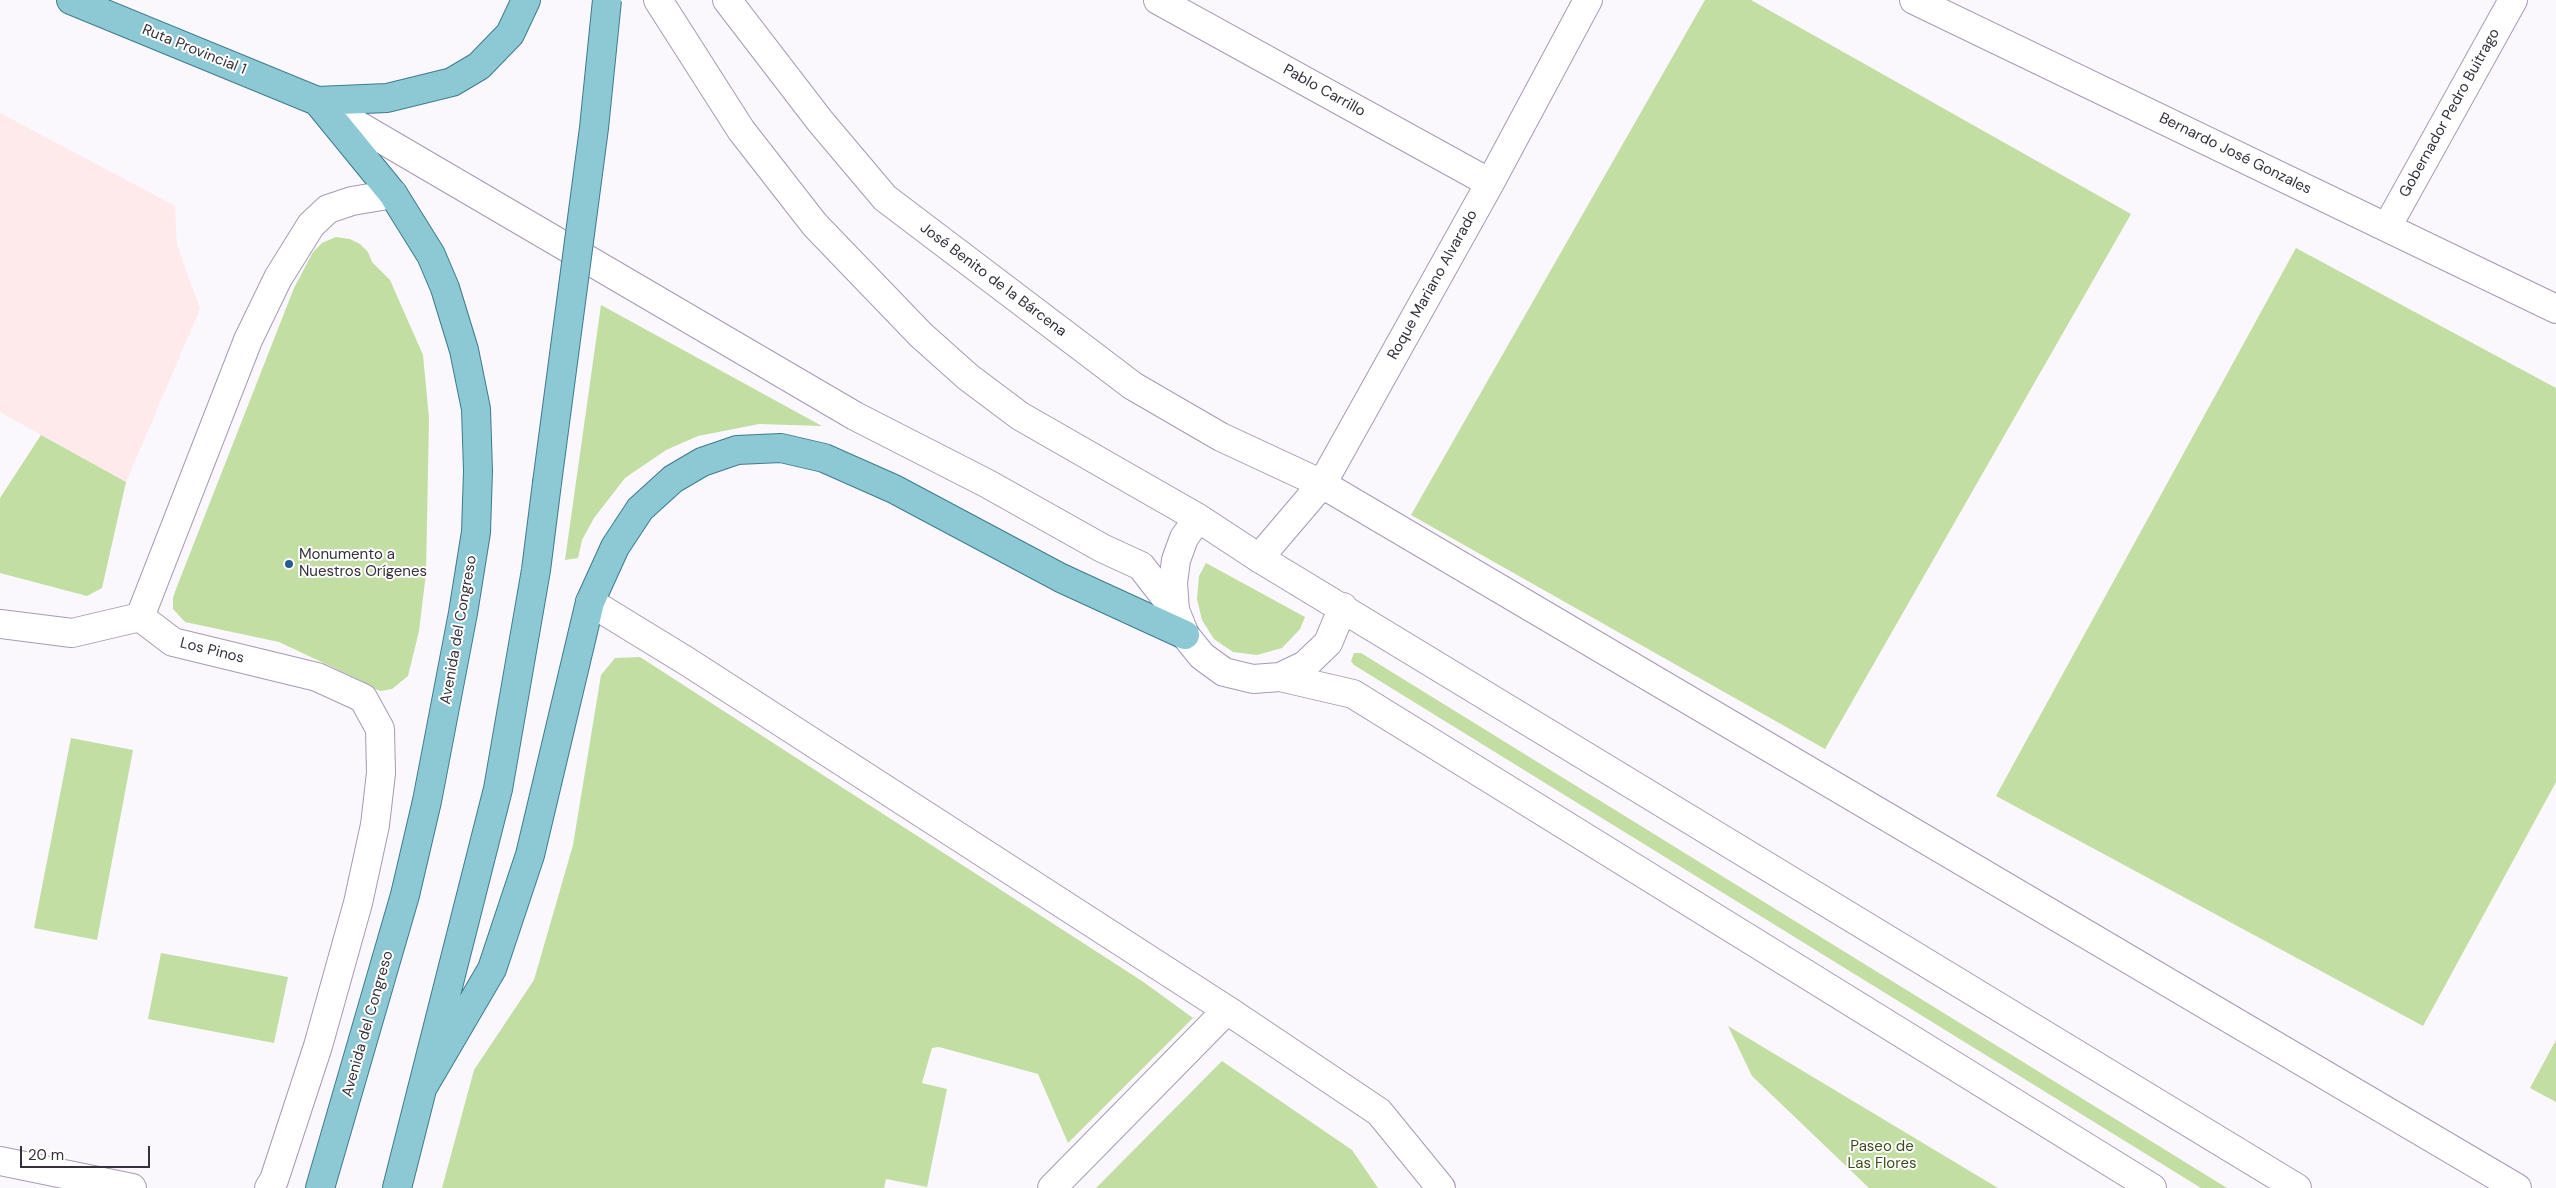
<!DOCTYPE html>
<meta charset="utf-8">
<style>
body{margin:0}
#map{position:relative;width:2556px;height:1188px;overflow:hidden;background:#faf7fd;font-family:"DM Sans",sans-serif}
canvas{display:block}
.scale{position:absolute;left:20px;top:1146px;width:130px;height:22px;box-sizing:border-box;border:2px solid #35303b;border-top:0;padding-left:6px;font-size:15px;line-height:18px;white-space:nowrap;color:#35303b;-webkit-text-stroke:4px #fff;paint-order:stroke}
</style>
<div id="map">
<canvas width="2556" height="1188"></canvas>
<div class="scale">20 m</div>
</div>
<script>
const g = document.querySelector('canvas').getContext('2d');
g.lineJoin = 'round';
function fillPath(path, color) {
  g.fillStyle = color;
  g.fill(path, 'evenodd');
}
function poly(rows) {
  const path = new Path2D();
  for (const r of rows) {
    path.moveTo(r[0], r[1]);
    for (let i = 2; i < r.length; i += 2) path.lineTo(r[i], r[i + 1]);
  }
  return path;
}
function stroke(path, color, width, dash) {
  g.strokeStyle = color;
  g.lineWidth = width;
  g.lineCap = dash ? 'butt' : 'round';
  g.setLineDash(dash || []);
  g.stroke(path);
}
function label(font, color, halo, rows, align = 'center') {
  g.font = font + ' "DM Sans",sans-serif';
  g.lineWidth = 4;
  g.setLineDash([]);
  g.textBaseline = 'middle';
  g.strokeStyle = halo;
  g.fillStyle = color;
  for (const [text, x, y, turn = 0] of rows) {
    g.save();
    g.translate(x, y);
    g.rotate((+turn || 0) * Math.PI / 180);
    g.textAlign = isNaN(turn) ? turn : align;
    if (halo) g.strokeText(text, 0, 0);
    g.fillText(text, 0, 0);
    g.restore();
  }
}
fillPath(poly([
 [0,113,175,206,177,245,200,309,126,482,0,412]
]), '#fee9eb');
fillPath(poly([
 [1705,0,1751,0,2131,214,1825,749,1411,515],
 [336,237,350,239,360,244,368,252,372,262,390,280,423,355,429,418,426,573,419,631,408,676,392,689,381,691,371,688,362,681,279,642,185,622,173,609,173,598,176,589,294,288,313,252,322,243],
 [2296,248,2556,388,2556,782,2423,1026,1996,796],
 [601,305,822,426,759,424,698,436,666,450,625,478,594,518,582,540,578,558,565,560],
 [41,435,126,482,102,588,87,596,0,573,0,498],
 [1206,563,1305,617,1300,629,1282,648,1257,655,1233,652,1214,639,1202,620,1197,599,1199,576],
 [1354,653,1361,653,2227,1188,2201,1188,1354,665,1351,661],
 [640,657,1142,981,1193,1018,1068,1143,1038,1074,939,1047,932,1048,922,1083,947,1089,927,1187,886,1179,884,1188,442,1188,474,1070,534,980,573,845,601,675,615,658],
 [71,738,133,750,97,940,34,928],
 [161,953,288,977,274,1043,148,1019],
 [1728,1026,1998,1188,1869,1188,1752,1076],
 [2556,1040,2556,1102,2530,1088],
 [1222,1061,1352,1150,1378,1188,1096,1188]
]), '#c2dea2');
const minor = poly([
 [727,0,820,121,885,198,1133,386,1221,437,1322,484,2517,1188],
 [1158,0,1490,183],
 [1914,0,2556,309],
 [2387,227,2513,0],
 [1259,558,1322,484,1490,183,1588,0],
 [590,602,688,662,1227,1010],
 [140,617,248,340,278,278,311,225,328,209,352,201,393,194],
 [0,624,72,633,140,617,173,642,317,677,363,698,380,729,381,773,375,825,358,903,318,1046,274,1180,269,1188],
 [0,1161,132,1188],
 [1052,1188,1227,1010,1379,1112,1441,1188]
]);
const secondary = poly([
 [658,0,741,130,815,225,921,335,968,377,1020,416,1198,518,1259,558,2297,1188],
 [320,103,855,416,988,484,1102,548,1141,566,1175,610,1185,635,1202,656,1224,672,1253,679,1280,677,1353,694,2152,1188],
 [1175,610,1173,583,1176,560,1184,538,1198,518],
 [1280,677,1305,665,1328,643,1343,607]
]);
const primary = poly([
 [71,0,317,101,387,98,452,82,479,66,510,34,526,0],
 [317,101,393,194,431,255,445,288,464,350,476,409,478,471,476,532,463,613,427,801,405,895,320,1188],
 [423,1087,492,969,530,855,590,602,615,547,640,509,673,479,702,462,737,450,781,448,824,458,894,489,1061,578,1185,635],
 [397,1188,498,789,536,570,547,483]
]);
stroke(minor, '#a79ab5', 30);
stroke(secondary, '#a79ab5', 30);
stroke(primary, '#3d7c8c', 30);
stroke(minor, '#fff', 28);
stroke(secondary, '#fff', 28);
stroke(primary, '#8dc9d4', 28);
const primaryBridge = poly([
 [547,483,594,128,607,0]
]);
stroke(primaryBridge, '#3d7c8c', 30, []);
stroke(primaryBridge, '#8dc9d4', 28);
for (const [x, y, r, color] of [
 [289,564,5,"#235d94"]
]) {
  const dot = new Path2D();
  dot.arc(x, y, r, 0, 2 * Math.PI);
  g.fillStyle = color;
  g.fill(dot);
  stroke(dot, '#fff', 2);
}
label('15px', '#35303b', '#fff', [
 ["Ruta Provincial 1",194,50,22],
 ["Pablo Carrillo",1324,91,29],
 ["Gobernador Pedro Buitrago",2450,113,-61],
 ["Bernardo José Gonzales",2235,154,26],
 ["José Benito de la Bárcena",993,280,37],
 ["Roque Mariano Alvarado",1433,285,-61],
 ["Avenida del Congreso",459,630,-80],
 ["Los Pinos",212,651,14],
 ["Avenida del Congreso",368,1024,-74]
]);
label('15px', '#35303b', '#fff', [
 ["Monumento a",299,555],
 ["Nuestros Orígenes",299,572]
], 'left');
label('15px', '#394e1a', '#fff', [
 ["Paseo de",1882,1147],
 ["Las Flores",1882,1164]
]);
</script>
